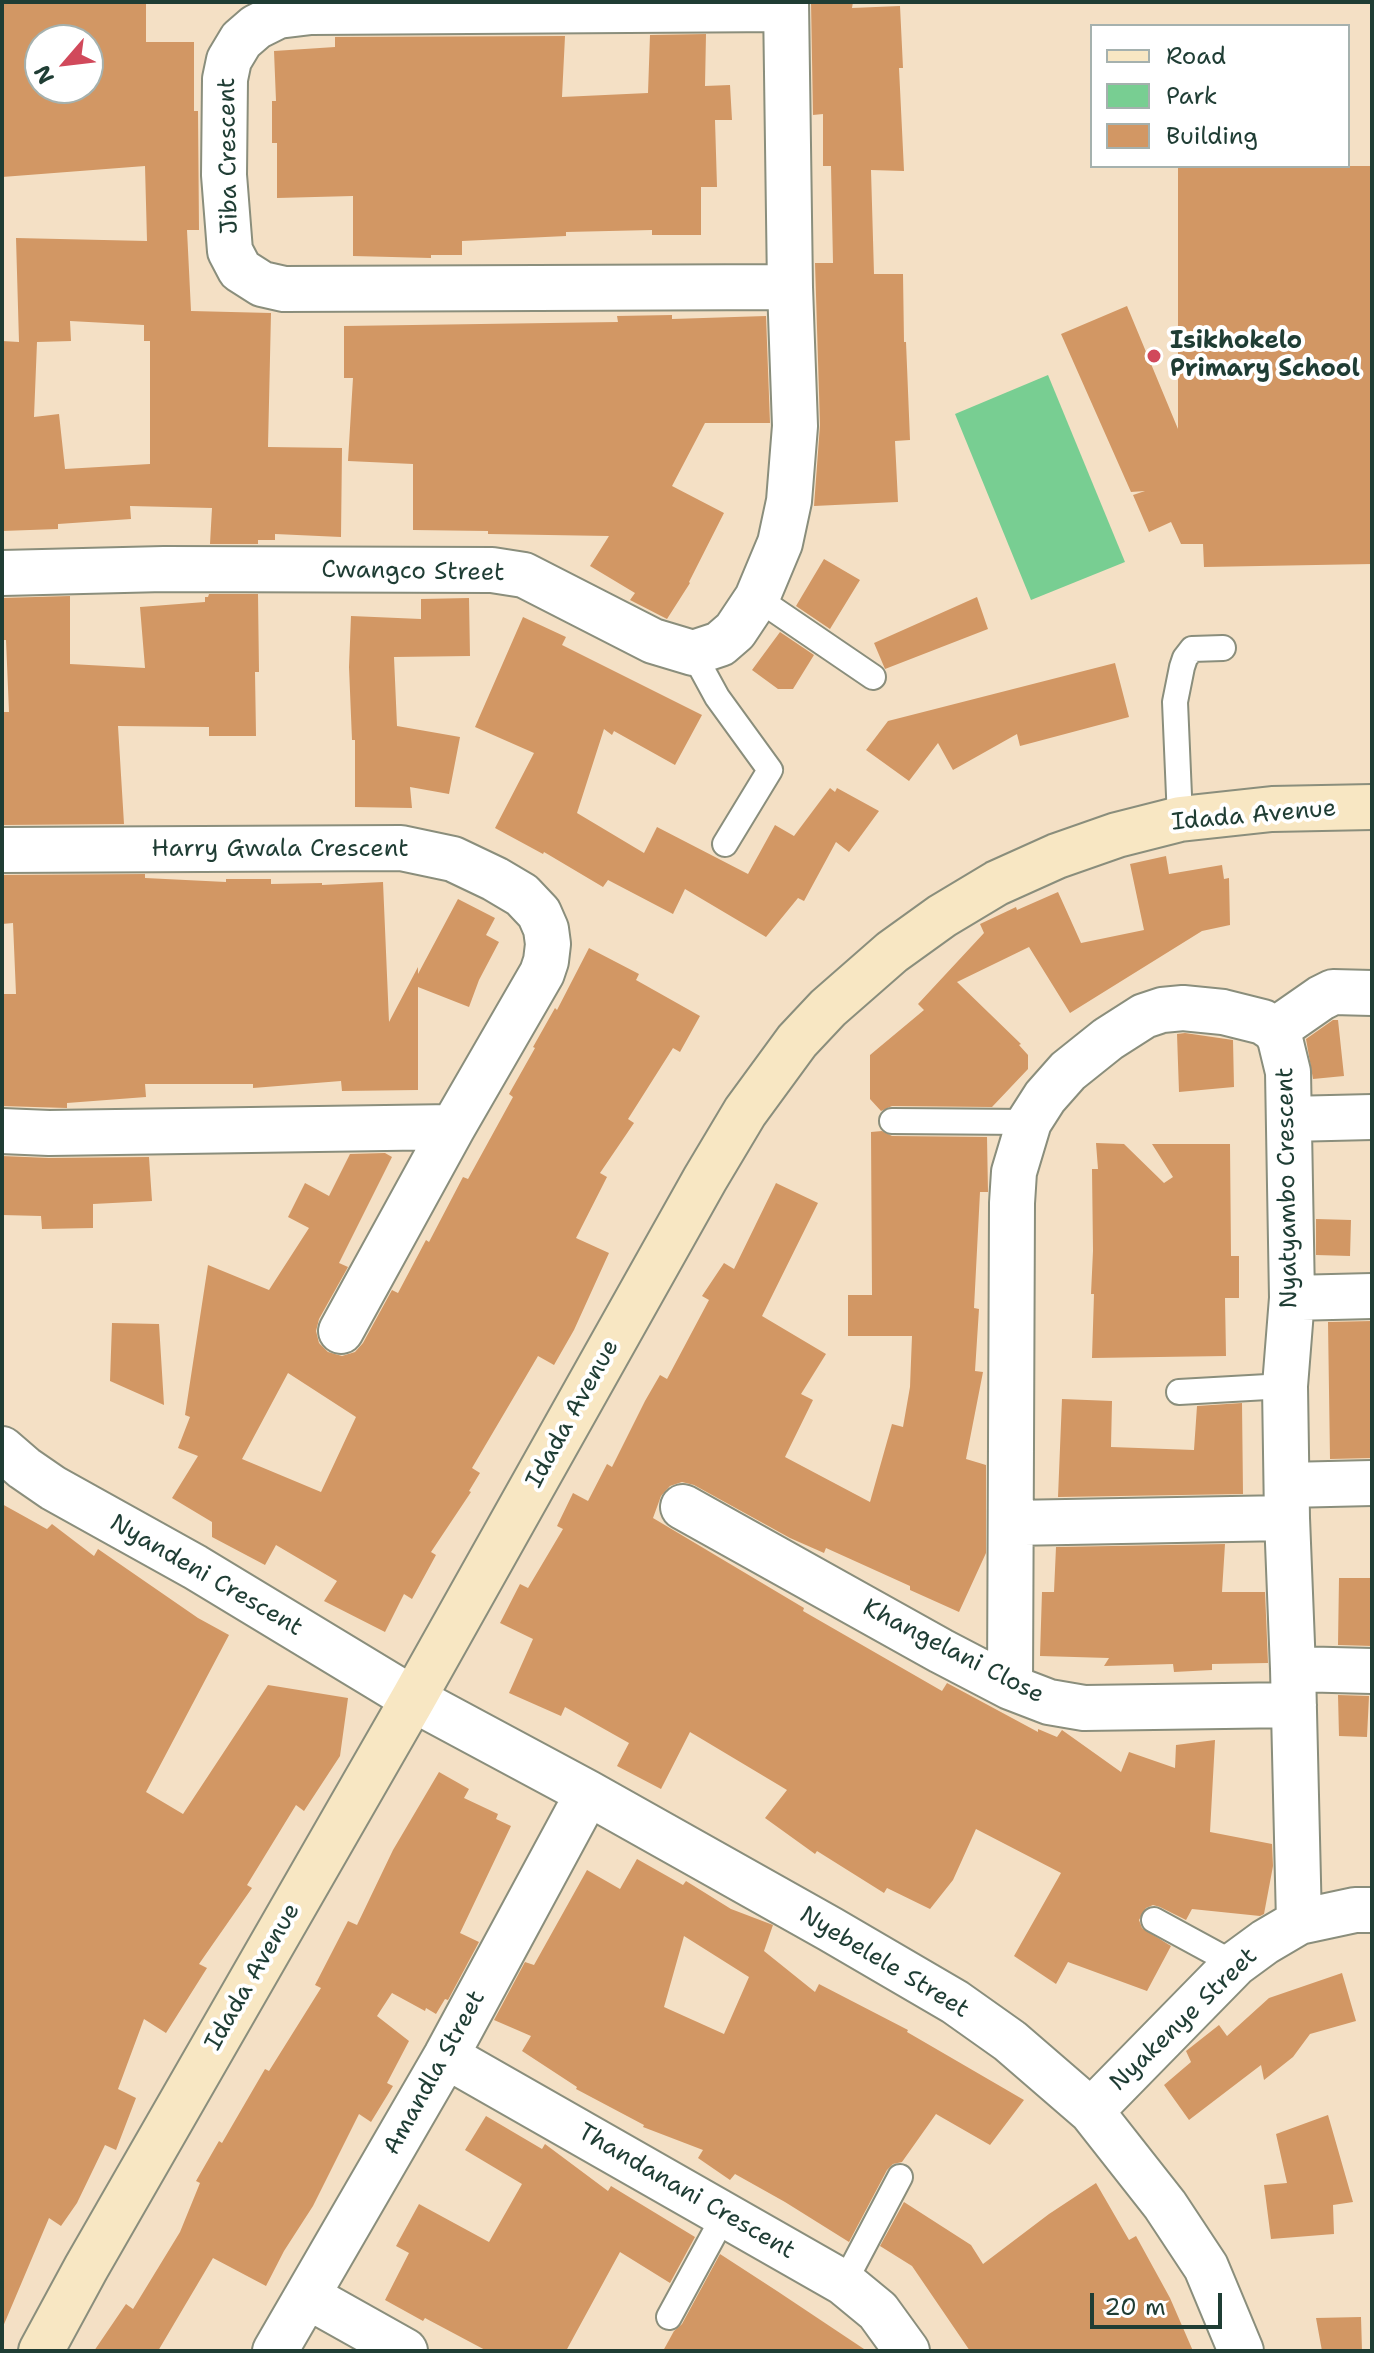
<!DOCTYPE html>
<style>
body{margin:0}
#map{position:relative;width:1374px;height:2353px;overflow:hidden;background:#f4e0c5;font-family:"Shantell Sans",sans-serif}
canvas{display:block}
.frame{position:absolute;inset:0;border:4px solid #1f3d34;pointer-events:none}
.legend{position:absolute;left:1090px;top:24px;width:260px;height:144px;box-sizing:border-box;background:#fff;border:2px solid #a5b1ae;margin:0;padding:10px 14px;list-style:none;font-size:24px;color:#1f3d34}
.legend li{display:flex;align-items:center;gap:16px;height:40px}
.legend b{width:40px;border:2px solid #a5b1ae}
.north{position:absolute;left:24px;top:24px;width:80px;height:80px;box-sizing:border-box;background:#fff;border:2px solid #a5b1ae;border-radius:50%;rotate:242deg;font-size:22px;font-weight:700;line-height:32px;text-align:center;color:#1f3d34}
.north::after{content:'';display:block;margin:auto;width:28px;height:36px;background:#d1495b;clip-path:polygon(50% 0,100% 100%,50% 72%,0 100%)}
.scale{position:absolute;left:1090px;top:2293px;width:132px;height:36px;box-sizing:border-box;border:4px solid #1f3d34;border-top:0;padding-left:10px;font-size:24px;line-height:28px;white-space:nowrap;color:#1f3d34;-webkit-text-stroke:6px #fff;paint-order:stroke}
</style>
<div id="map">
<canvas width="1374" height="2353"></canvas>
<div class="frame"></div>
<ul class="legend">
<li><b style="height:10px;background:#f8e7c3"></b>Road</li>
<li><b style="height:22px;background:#78ce92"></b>Park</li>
<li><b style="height:22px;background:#d29764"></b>Building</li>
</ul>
<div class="north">N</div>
<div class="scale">20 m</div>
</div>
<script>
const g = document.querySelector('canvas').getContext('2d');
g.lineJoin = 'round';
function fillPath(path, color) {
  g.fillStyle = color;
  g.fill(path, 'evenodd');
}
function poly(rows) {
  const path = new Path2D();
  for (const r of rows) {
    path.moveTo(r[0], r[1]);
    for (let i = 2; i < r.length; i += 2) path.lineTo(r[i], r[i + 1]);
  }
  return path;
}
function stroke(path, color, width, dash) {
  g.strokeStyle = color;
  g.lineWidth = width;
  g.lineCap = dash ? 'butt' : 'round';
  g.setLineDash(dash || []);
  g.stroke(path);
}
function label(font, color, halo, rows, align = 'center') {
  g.font = font + ' "Shantell Sans",sans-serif';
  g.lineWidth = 8;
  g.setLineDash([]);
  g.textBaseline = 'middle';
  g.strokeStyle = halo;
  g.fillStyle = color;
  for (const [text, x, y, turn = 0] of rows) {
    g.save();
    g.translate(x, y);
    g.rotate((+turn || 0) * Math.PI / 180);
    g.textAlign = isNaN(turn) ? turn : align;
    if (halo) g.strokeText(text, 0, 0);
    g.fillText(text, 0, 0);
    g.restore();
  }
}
fillPath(poly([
 [1048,375,1125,562,1031,600,955,414]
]), '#78ce92');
fillPath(poly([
 [2,2,146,2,146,42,194,42,194,111,198,111,199,230,187,230,191,311,271,313,268,447,342,448,341,537,275,534,275,540,258,540,258,544,210,544,212,508,130,506,131,519,58,524,58,529,2,531,2,341,19,342,16,238,147,241,145,166,2,177],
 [40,40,88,40,88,88,40,88],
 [70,321,144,325,144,341,150,341,150,464,65,469,59,414,34,417,37,342,71,341],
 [811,2,853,2,852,8,900,6,903,68,899,68,904,171,871,170,874,274,903,274,904,342,906,342,910,440,895,441,898,502,814,506,820,425,815,263,833,263,831,166,823,166,823,114,813,115],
 [706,34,705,86,730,85,732,120,715,120,717,187,701,187,701,235,652,235,652,230,566,232,566,236,462,241,462,255,431,255,431,258,353,256,353,196,277,198,277,143,272,143,272,101,276,101,274,51,335,47,335,37,565,36,562,97,648,93,650,35],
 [1178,166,1372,166,1372,564,1204,567,1203,544,1181,544,1171,522,1149,532,1133,495,1145,491,1131,492,1061,334,1127,306,1178,429],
 [672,315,672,319,766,316,770,423,705,423,672,486,724,513,689,582,690,583,667,619,630,600,635,593,590,566,609,536,488,534,488,531,413,530,413,464,348,461,353,378,344,378,344,326,618,322,617,316],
 [824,559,860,580,830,629,796,606],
 [209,594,258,594,259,672,255,672,256,736,209,736,209,727,118,726,124,824,2,825,2,712,9,712,6,640,2,640,2,598,70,596,70,664,145,668,140,607,205,602,205,597,208,597],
 [977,597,988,629,885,669,874,643],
 [469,598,470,656,394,657,397,726,460,737,449,794,410,787,412,808,355,807,355,740,352,740,349,667,351,616,421,619,421,599],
 [523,617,566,637,562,645,702,715,675,765,614,731,612,735,604,729,577,813,644,853,657,827,748,874,775,825,794,836,830,788,835,792,837,788,879,811,849,852,836,842,804,901,798,898,766,937,685,889,673,914,608,880,603,887,544,852,543,854,495,828,534,753,475,727],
 [780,632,814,655,793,689,778,689,752,670],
 [1115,663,1129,717,1020,746,1017,734,953,770,938,743,909,781,866,750,888,721],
 [1166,856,1169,874,1222,865,1224,879,1229,878,1230,925,1202,931,1070,1013,1029,947,957,982,1021,1044,1019,1045,1028,1055,1028,1069,992,1107,892,1106,881,1111,870,1099,870,1055,924,1010,918,1004,984,933,980,924,1016,907,1017,910,1058,892,1081,943,1144,930,1130,864],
 [145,874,145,878,226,882,226,879,271,879,271,884,322,883,322,885,383,882,389,1022,418,967,418,974,458,899,495,918,486,935,499,942,479,980,469,1007,418,987,418,1090,342,1091,341,1081,253,1088,253,1084,145,1084,146,1097,67,1103,67,1108,2,1106,2,994,16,994,13,923,2,924,2,875],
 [589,948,639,974,636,980,700,1016,680,1052,673,1048,628,1119,634,1123,600,1173,607,1177,576,1238,609,1253,574,1330,554,1365,538,1356,472,1468,480,1473,469,1491,471,1492,431,1552,436,1555,412,1599,404,1594,385,1632,324,1601,337,1581,276,1545,265,1565,212,1537,212,1522,172,1498,198,1456,178,1448,190,1417,185,1415,208,1265,269,1290,309,1228,288,1217,305,1183,329,1196,350,1154,385,1153,392,1157,339,1263,348,1267,319,1319,316,1331,319,1343,328,1352,342,1356,355,1352,363,1343,392,1290,398,1293,426,1240,429,1242,463,1177,468,1179,513,1097,509,1094,535,1048,533,1047,555,1008,557,1010],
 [288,1373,356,1417,321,1492,242,1459],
 [1333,1020,1338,1020,1344,1076,1313,1079,1306,1039],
 [1185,1033,1233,1040,1234,1087,1179,1092,1177,1034],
 [882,1131,892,1136,987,1137,988,1192,980,1192,974,1308,979,1309,975,1371,983,1372,966,1459,986,1465,986,1553,959,1612,910,1590,910,1586,826,1548,824,1553,790,1538,694,1485,682,1482,670,1486,661,1496,653,1518,804,1608,803,1611,942,1691,947,1683,1038,1732,1038,1729,1057,1737,1062,1730,1121,1772,1129,1752,1175,1768,1176,1745,1215,1740,1210,1832,1272,1844,1273,1866,1264,1914,1260,1916,1192,1909,1186,1920,1160,1907,1153,1905,1146,1908,1139,1920,1142,1928,1171,1946,1147,1991,1068,1962,1056,1984,1014,1956,1061,1873,976,1829,953,1880,930,1909,887,1888,884,1893,817,1851,815,1854,765,1818,787,1790,690,1732,661,1789,617,1766,629,1743,565,1707,561,1716,509,1693,533,1639,500,1623,520,1584,528,1588,563,1529,557,1526,573,1493,588,1501,607,1464,612,1467,645,1401,660,1375,667,1379,709,1300,702,1296,724,1263,734,1269,776,1183,818,1203,762,1316,826,1354,801,1394,813,1400,785,1457,870,1502,892,1424,903,1427,910,1387,912,1336,848,1336,848,1295,872,1295,871,1132],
 [1096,1143,1124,1144,1164,1183,1173,1177,1152,1144,1230,1144,1231,1256,1239,1256,1239,1298,1225,1298,1226,1356,1092,1358,1094,1294,1091,1294,1093,1251,1092,1169,1098,1169],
 [2,1156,49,1158,149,1157,152,1201,93,1204,93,1228,42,1229,41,1216,2,1215],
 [1316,1219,1351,1220,1350,1256,1316,1255],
 [1372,1321,1372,1458,1330,1459,1328,1322],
 [112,1323,159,1324,164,1405,110,1381],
 [1062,1399,1112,1401,1111,1447,1194,1450,1197,1406,1242,1403,1243,1494,1058,1497],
 [2,1504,47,1529,52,1524,94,1556,98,1549,198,1618,229,1635,146,1792,183,1814,268,1685,348,1698,340,1756,304,1811,296,1805,247,1885,252,1888,199,1964,207,1968,166,2033,144,2019,118,2089,136,2098,116,2150,105,2145,77,2203,61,2226,49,2218,2,2329],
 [1225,1544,1222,1592,1265,1592,1268,1663,1212,1664,1212,1670,1174,1672,1173,1664,1104,1666,1109,1658,1040,1656,1042,1592,1054,1592,1056,1547],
 [1339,1578,1372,1578,1372,1646,1338,1645],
 [1338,1695,1369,1696,1367,1737,1339,1736],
 [439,1772,469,1789,464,1798,498,1814,496,1819,511,1826,460,1933,479,1942,448,2000,445,1999,436,2014,426,2008,425,2011,392,1993,377,2016,409,2041,387,2083,393,2086,371,2122,359,2114,313,2206,284,2251,266,2286,213,2258,158,2351,94,2351,126,2304,133,2309,180,2232,200,2183,196,2181,219,2141,222,2143,265,2069,269,2071,321,1988,315,1985,348,1921,357,1925,393,1850],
 [637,1859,683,1885,686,1881,731,1909,773,1925,764,1951,815,1992,819,1984,908,2030,907,2032,1024,2100,990,2145,936,2114,902,2162,893,2164,887,2170,849,2242,785,2202,735,2174,730,2180,698,2158,703,2150,643,2127,644,2125,576,2089,577,2087,522,2051,531,2036,494,2020,525,1962,534,1965,587,1870,620,1889],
 [684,1936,749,1977,724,2034,664,2007],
 [1342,1973,1356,2021,1310,2034,1293,2057,1264,2080,1261,2065,1189,2120,1164,2085,1191,2062,1186,2051,1219,2025,1227,2036,1269,1998],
 [1328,2115,1353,2202,1333,2205,1334,2234,1271,2239,1264,2185,1287,2183,1276,2134],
 [486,2116,542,2149,545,2144,608,2191,611,2186,695,2237,670,2283,620,2252,566,2351,487,2351,425,2318,423,2321,385,2300,409,2253,396,2246,419,2204,489,2242,522,2184,465,2150],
 [1096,2183,1129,2240,1136,2236,1170,2298,1193,2351,970,2351,912,2266,880,2246,904,2202,971,2245,983,2264,1049,2214],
 [720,2254,777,2291,867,2351,663,2351,674,2331,682,2324],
 [1361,2317,1362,2351,1322,2351,1316,2318]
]), '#d29764');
const lane = poly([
 [757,598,873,677],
 [693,653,717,697,770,770,725,844],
 [1180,819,1175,702,1182,667,1185,658,1192,649,1223,648],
 [892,1121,1029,1122],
 [1179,1392,1285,1386],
 [1154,1920,1235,1964],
 [844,2283,900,2177],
 [669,2317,725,2214]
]);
const street = poly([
 [786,9,311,12,278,16,256,27,241,40,229,60,225,79,224,175,230,251,240,270,262,284,284,289,790,287],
 [2,573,164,569,492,570,524,575,653,641,693,653,720,644,735,631,757,598,780,543,789,501,795,426,790,287,786,2],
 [2,850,401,848,453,859,495,879,522,895,539,913,546,929,548,944,546,961,542,973,453,1127,341,1331],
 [1275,1030,1321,998,1333,992,1372,993],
 [1289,1119,1372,1117],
 [2,1131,49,1133,453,1127],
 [1292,1298,1372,1296],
 [2,1449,24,1468,53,1488,195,1567,413,1699,588,1793,830,1929,955,2002,1010,2041,1091,2111,1165,2205,1206,2267,1241,2351],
 [1287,1485,1372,1483],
 [683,1507,941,1651,1010,1687,1049,1702,1084,1708,1294,1705],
 [1011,1523,1287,1518],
 [1293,1669,1372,1671],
 [1010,1687,1012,1203,1014,1172,1029,1122,1045,1097,1068,1071,1108,1039,1144,1016,1162,1010,1183,1008,1223,1012,1263,1022,1275,1030,1280,1039,1288,1072,1292,1298,1285,1386,1287,1518,1293,1669,1299,1922],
 [446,2056,844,2283,878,2311,907,2351],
 [1091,2111,1235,1964,1265,1942,1299,1922,1355,1910,1372,1910],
 [307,2296,405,2351],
 [275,2351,446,2056,588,1793]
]);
const secondary = poly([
 [41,2351,86,2268,413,1699,705,1179,745,1112,797,1041,828,1008,892,952,942,916,997,883,1057,856,1117,835,1180,819,1272,809,1372,807]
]);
stroke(lane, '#8a8e7c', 28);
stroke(street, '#8a8e7c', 48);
stroke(secondary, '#8a8e7c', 48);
stroke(lane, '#fff', 24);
stroke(street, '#fff', 44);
stroke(secondary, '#f8e7c3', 44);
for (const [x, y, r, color] of [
 [1154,356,8,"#d1495b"]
]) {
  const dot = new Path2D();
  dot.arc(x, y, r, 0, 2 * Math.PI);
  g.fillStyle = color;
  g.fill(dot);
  stroke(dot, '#fff', 3);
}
label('24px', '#1f3d34', '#fff', [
 ["Jiba Crescent",229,156,-91],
 ["Cwangco Street",413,572,1],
 ["Idada Avenue",1254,816,-5],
 ["Harry Gwala Crescent",280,850],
 ["Nyatyambo Crescent",1288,1188,-91],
 ["Idada Avenue",573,1414,-61],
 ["Nyandeni Crescent",206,1576,30],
 ["Khangelani Close",953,1652,27],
 ["Nyebelele Street",884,1963,31],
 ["Idada Avenue",253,1977,-60],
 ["Nyakenye Street",1184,2020,-44],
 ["Amandla Street",435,2073,-61],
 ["Thandanani Crescent",686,2192,30]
]);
label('bold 24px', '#1f3d34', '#fff', [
 ["Isikhokelo",1170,342],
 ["Primary School",1170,370]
], 'left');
</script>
